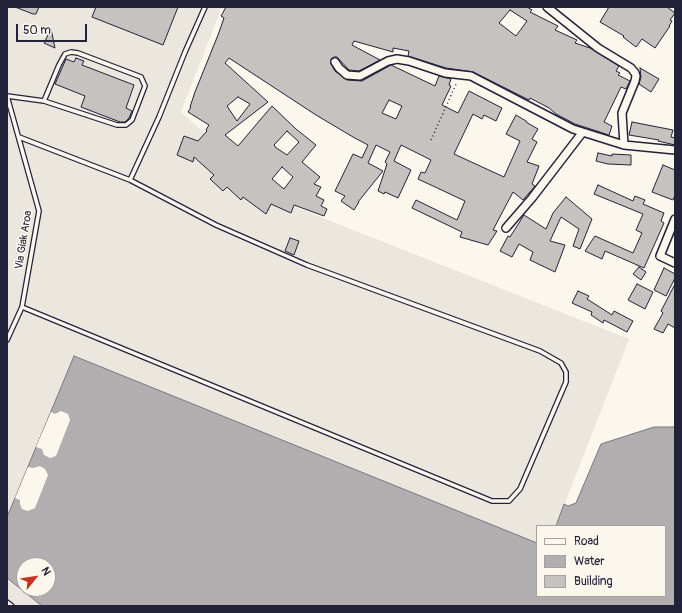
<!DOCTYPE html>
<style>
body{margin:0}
#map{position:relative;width:682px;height:613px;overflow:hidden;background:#fbf7ec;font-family:Pangolin,sans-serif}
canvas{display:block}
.frame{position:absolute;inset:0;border:8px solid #22223b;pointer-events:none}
.legend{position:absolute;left:536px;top:525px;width:130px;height:72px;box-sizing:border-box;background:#fbf7ec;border:1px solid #a4a2a5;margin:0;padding:5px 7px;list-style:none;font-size:12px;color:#22223b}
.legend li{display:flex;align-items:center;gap:8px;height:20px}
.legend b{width:20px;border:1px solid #a4a2a5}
.north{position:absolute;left:16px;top:557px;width:40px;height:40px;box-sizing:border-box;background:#fbf7ec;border:1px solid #a4a2a5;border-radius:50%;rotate:60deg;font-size:11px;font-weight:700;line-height:16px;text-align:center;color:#22223b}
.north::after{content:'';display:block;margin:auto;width:14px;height:18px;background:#c8321e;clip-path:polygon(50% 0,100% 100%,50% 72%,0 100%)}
.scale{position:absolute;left:16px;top:24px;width:71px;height:18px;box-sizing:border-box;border:2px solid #22223b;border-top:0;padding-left:5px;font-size:12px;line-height:14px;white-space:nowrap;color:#22223b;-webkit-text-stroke:3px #fbf7ec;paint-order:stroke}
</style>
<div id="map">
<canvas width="682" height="613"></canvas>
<div class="frame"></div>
<ul class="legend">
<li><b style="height:5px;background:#fbf7ec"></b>Road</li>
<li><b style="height:11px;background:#b1aeb0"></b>Water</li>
<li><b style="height:11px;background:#c6c2c0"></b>Building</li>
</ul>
<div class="north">N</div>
<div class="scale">50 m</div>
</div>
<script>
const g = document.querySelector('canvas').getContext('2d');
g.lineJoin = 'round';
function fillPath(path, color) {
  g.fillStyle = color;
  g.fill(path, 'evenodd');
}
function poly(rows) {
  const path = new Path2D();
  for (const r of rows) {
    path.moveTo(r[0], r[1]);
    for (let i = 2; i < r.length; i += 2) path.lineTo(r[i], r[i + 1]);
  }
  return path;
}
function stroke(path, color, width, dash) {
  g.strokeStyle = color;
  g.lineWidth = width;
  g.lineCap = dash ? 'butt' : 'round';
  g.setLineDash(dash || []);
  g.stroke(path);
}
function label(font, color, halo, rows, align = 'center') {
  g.font = font + ' Pangolin,sans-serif';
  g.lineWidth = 3;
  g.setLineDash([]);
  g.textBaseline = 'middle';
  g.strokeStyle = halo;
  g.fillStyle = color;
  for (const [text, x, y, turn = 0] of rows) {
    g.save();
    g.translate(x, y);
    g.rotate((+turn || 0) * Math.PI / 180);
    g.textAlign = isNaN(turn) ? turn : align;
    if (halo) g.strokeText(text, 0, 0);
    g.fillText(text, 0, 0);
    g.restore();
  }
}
fillPath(poly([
 [7,7,222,7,181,112,249,173,275,199,629,339,556,526,537,526,537,543,74,356,7,517],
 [7,578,42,606,7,606]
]), '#ebe7df');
const water = poly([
 [74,356,537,543,537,596,665,596,665,526,556,526,564,504,568,506,576,503,601,444,654,427,675,427,675,606,42,606,7,578,7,517,74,356],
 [24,565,48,565,48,589,24,589,24,565]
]);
fillPath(water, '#b1aeb0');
stroke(water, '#787681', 1);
fillPath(poly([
 [61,411,68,414,70,420,56,456,50,458,44,455,42,449,36,447,51,412,55,414],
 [40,466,45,469,48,475,35,508,28,511,22,509,20,504,20,500,15,498,28,467,33,468]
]), '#fbf7ec');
const building = poly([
 [15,7,39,7,36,14,33,14,15,7],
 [96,7,178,7,163,45,92,17,96,7],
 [226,7,527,7,532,10,530,12,558,26,555,30,577,40,575,43,590,48,619,66,616,71,620,73,618,75,630,81,626,89,621,87,604,122,612,126,609,135,575,124,556,114,549,108,530,98,529,100,473,72,446,68,408,56,409,51,393,48,393,52,354,41,352,45,380,60,359,71,349,70,337,57,334,57,331,59,331,64,335,71,347,80,362,81,391,65,435,86,439,76,451,79,449,85,451,86,442,105,458,113,469,91,502,108,496,121,484,115,482,119,473,114,454,154,504,177,520,141,506,134,516,115,526,121,526,122,538,129,532,139,537,142,527,162,539,166,532,184,535,186,523,200,513,192,493,230,497,231,488,245,460,237,462,232,412,208,416,200,457,220,465,201,418,179,421,172,425,173,431,160,401,145,394,161,411,170,398,198,385,192,384,194,378,191,387,164,385,162,390,152,376,145,368,163,383,171,358,202,359,202,354,210,341,201,345,196,335,191,353,154,362,158,368,145,353,137,316,115,229,58,225,63,268,102,225,135,238,146,272,106,296,129,316,145,302,162,320,177,314,184,321,187,316,196,324,200,321,206,327,209,324,216,294,205,291,213,271,204,266,214,243,197,241,200,227,187,223,191,210,179,214,175,194,157,193,162,177,155,184,136,198,141,207,131,206,130,209,125,188,112,191,107,190,107,195,92,218,35,224,18,221,16,226,7],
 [510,10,527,21,516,36,499,23,510,10],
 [238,97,250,104,237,121,227,106,238,97],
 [389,100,402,106,396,119,382,113,389,100],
 [287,131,299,142,287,155,275,147,275,146,274,145,287,131],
 [282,167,293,177,284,189,272,179,282,167],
 [609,7,667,7,675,13,670,20,672,21,669,26,670,26,655,48,642,39,636,47,623,37,624,36,600,22,609,7],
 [51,29,55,48,44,43,51,29],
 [76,58,84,61,82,65,134,85,126,108,132,111,129,118,125,122,120,122,81,107,85,96,55,84,66,59,74,62,76,58],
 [640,68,659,79,651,92,639,84,641,77,640,68],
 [632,122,673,130,671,137,675,138,675,145,658,141,659,140,629,135,632,122],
 [598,153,612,156,612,154,631,155,631,165,608,164,596,161,598,153],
 [663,165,675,170,675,195,673,200,652,192,663,165],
 [598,185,633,201,635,196,645,200,643,204,664,213,661,221,664,223,644,268,605,251,602,259,585,251,595,236,633,253,642,233,636,230,643,214,594,194,598,185],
 [566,197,592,219,580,249,573,246,579,229,561,217,550,241,565,245,555,272,530,260,533,252,519,244,512,257,500,251,508,236,510,237,524,215,546,229,553,213,566,197],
 [290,238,299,241,294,255,285,251,290,238],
 [639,267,646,272,641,280,633,274,639,267],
 [664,268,675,274,675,278,666,296,654,290,664,268],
 [637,284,653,292,645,309,628,300,637,284],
 [675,284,675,328,668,324,663,333,654,329,663,313,661,311,675,284],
 [578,291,589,296,587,299,612,315,614,311,633,321,627,332,604,320,603,323,591,315,592,312,572,303,578,291]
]);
fillPath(building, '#c6c2c0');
stroke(building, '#22223b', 1);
const service = poly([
 [7,96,44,101,117,125,126,125,132,120,145,86,141,77,78,53,71,52,65,54,59,65,44,101],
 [7,96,39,211,22,307,7,340],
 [19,137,130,180,159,117,185,52,205,7],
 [22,307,492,501,509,501,520,489,566,382,566,372,561,363,540,351,307,265,216,225,130,180],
 [7,602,12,606]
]);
const minor = poly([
 [547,7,598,48,631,68,635,73,636,76,635,81,622,113,624,145,675,150],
 [335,62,339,68,347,75,360,76,388,61,397,59,409,61,445,73,471,76,573,129,624,145],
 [675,219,660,256,675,263],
 [506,228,532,198,582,133]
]);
stroke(service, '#22223b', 6);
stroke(minor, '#22223b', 10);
stroke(poly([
 [431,140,457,82]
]), '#22223b', 1.5, [1, 3]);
stroke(service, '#fbf7ec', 3.5);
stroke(minor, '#fbf7ec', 7);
label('11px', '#22223b', '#fbf7ec', [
 ["Via Giak Aroa",24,240,-81]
]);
</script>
